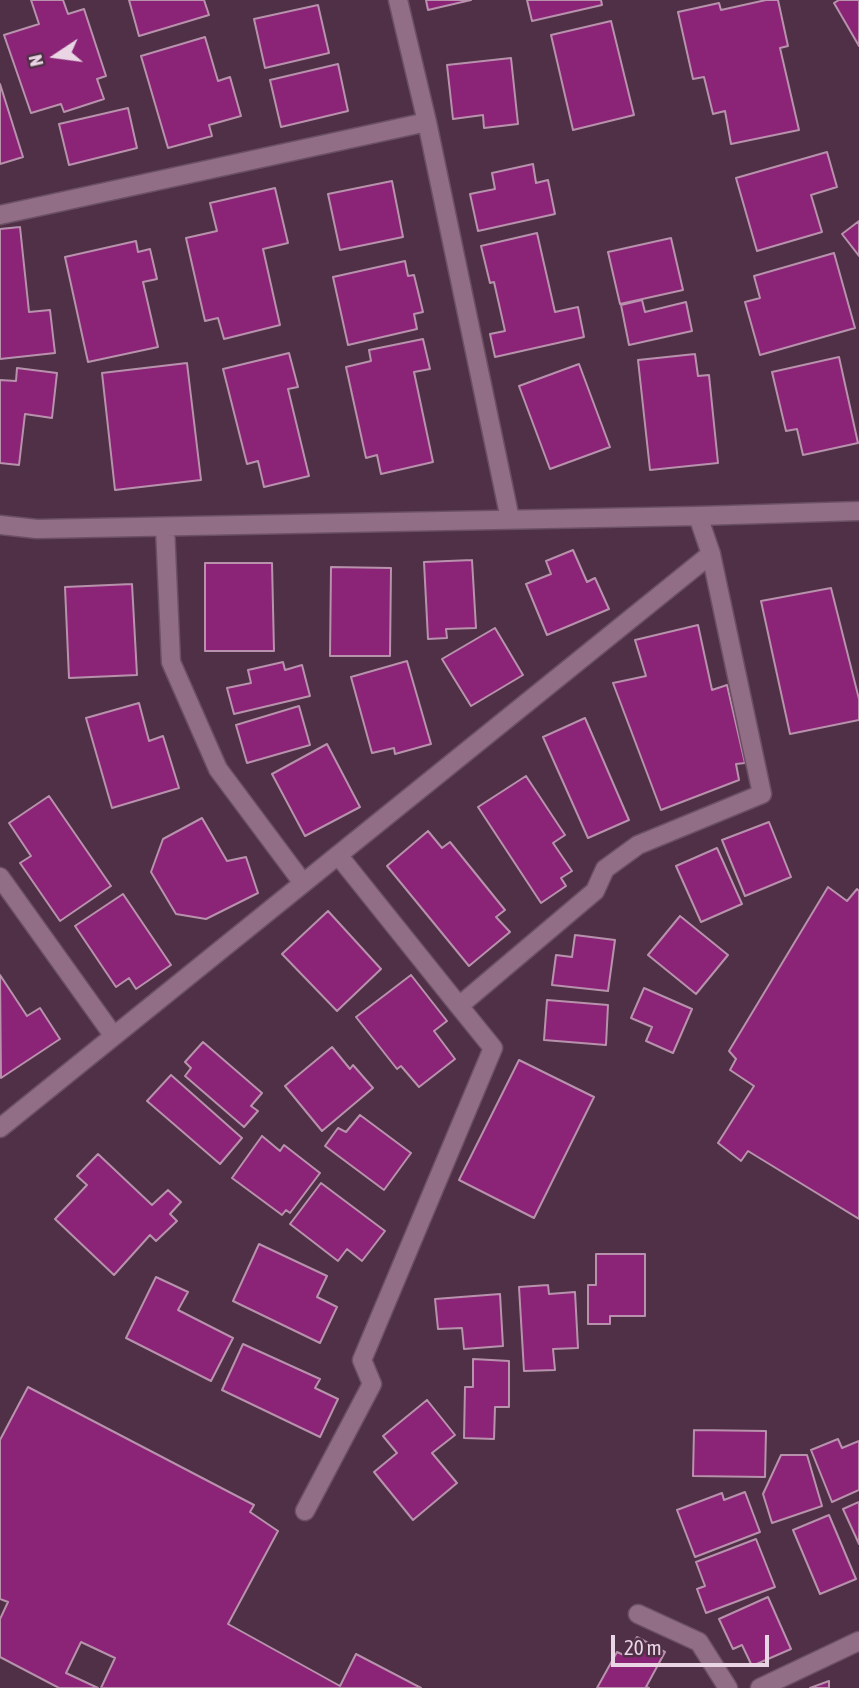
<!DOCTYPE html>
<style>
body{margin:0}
#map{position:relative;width:859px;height:1688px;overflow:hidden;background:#503047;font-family:"Asap Condensed",sans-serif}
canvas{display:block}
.north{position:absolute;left:21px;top:21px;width:70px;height:70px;-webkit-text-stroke:5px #503047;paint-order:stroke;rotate:257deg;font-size:19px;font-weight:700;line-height:28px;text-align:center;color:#e9d5e3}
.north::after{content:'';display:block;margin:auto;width:24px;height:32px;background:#e9d5e3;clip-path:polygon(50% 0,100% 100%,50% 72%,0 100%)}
.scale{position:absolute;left:611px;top:1635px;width:158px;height:32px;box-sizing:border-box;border:4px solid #e9d5e3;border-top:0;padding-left:9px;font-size:21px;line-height:24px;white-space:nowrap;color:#e9d5e3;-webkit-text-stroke:5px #503047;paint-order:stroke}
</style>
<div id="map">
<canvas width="859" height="1688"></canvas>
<div class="north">N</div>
<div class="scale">20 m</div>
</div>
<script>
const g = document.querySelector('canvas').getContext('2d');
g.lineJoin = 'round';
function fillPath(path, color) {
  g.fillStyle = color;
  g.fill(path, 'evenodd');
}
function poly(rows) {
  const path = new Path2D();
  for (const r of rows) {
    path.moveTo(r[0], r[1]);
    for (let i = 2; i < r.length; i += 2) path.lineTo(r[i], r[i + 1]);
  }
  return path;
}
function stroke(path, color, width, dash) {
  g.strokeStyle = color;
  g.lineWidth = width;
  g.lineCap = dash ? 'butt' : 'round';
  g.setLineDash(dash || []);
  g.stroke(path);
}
const building = poly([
 [31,0,63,0,68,14,84,9,106,76,97,79,104,99,64,112,61,104,31,113,4,35,39,24,31,0],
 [129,0,204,0,209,15,139,36,129,0],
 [426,0,471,0,428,10,426,0],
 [527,0,601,0,602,5,532,21,527,0],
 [766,0,778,0,788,46,780,48,799,130,731,144,725,111,713,114,704,77,693,79,678,12,719,3,721,10,766,0],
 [839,0,859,0,859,46,834,3,839,0],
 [318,5,329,53,265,68,254,19,318,5],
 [611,21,634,115,573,130,551,35,611,21],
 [205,37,218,81,230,77,241,116,209,125,212,136,168,148,141,56,205,37],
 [511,58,518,124,484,128,483,115,453,119,447,65,511,58],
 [338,64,348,111,281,127,270,80,338,64],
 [0,84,23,157,0,164,0,84],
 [128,108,137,148,69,165,59,124,128,108],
 [827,152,837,187,811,195,822,232,757,251,736,178,827,152],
 [533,164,536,183,548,180,555,214,478,231,470,194,495,189,492,173,533,164],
 [392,181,403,237,340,250,328,194,392,181],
 [275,188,288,243,263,249,280,325,224,339,218,318,205,321,186,238,217,231,210,203,275,188],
 [859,221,859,256,842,234,859,221],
 [20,227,29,312,50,310,55,353,0,359,0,229,20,227],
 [537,233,555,312,578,307,584,337,495,357,490,334,505,331,494,282,490,283,481,246,537,233],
 [671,238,683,290,620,304,608,252,671,238],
 [136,241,138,252,150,249,157,279,143,282,158,347,88,362,65,257,136,241],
 [834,253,855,328,760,355,745,302,760,298,754,276,834,253],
 [405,261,408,276,414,275,423,312,414,314,417,329,348,345,333,277,405,261],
 [642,300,645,312,686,302,692,331,629,345,621,305,642,300],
 [423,339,430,369,414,372,433,462,381,474,377,455,366,458,346,367,371,361,369,350,423,339],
 [289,353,298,387,288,389,309,476,264,487,258,461,247,464,223,369,289,353],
 [695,354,698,376,709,375,718,463,650,470,638,360,695,354],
 [839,357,858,443,803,455,797,429,786,431,772,372,839,357],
 [187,363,201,480,115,490,102,373,187,363],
 [579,364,610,447,550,469,519,386,579,364],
 [17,368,57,373,52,418,25,414,19,465,0,463,0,380,16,381,17,368],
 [573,550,587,582,595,578,609,609,547,635,526,584,551,574,546,561,573,550],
 [472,560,476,628,446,629,447,638,428,639,424,562,472,560],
 [205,563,272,563,274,651,205,651,205,563],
 [331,567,391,568,390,656,330,656,331,567],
 [132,584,137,675,69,678,65,587,132,584],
 [831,588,859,699,859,720,790,734,761,601,831,588],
 [698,625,712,690,727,685,745,763,736,764,739,780,661,810,613,683,646,676,635,640,698,625],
 [495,628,523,675,471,706,442,659,495,628],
 [407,661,431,744,395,754,394,748,372,753,351,677,407,661],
 [283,662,285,670,302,665,310,696,234,714,227,688,251,683,248,670,283,662],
 [139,703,149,741,163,736,179,788,112,808,86,718,139,703],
 [299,706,310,745,247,763,236,725,299,706],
 [585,718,629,820,588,838,543,737,585,718],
 [327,744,360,807,305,836,272,774,327,744],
 [526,776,565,835,553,843,572,871,561,878,566,886,541,903,478,807,526,776],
 [49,796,111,886,60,921,20,863,31,856,9,823,49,796],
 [202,818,227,861,246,857,258,893,206,919,176,914,151,872,163,839,202,818],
 [769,822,791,877,745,896,722,840,769,822],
 [428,831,442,848,450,842,505,910,496,917,510,932,469,966,387,866,428,831],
 [717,848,742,904,701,922,676,866,717,848],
 [828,887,847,901,857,889,859,891,859,1219,748,1151,741,1161,718,1143,754,1086,730,1070,736,1059,729,1051,828,887],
 [123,894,171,965,136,989,129,978,116,987,75,926,123,894],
 [328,911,381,969,337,1011,282,954,328,911],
 [680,916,728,955,696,994,648,955,680,916],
 [575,935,615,940,608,991,552,985,556,955,572,957,575,935],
 [0,975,27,1016,40,1008,60,1039,1,1078,0,975],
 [411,975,447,1021,434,1031,455,1059,419,1087,401,1066,397,1069,356,1017,411,975],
 [644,988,692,1009,673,1053,646,1041,652,1027,631,1018,644,988],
 [547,1000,608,1005,606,1045,544,1040,547,1000],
 [203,1042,262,1093,251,1106,258,1111,244,1127,185,1076,191,1068,185,1062,203,1042],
 [332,1047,350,1069,353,1065,373,1088,322,1131,285,1086,332,1047],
 [519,1060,594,1097,534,1218,459,1180,519,1060],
 [171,1075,242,1138,220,1164,147,1101,171,1075],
 [360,1115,411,1153,384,1190,325,1146,338,1128,346,1132,360,1115],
 [262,1136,280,1151,284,1145,320,1173,290,1213,286,1210,282,1215,232,1178,262,1136],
 [98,1154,152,1205,168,1190,181,1202,170,1214,177,1221,156,1241,150,1235,114,1275,55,1219,87,1185,77,1176,98,1154],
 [321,1183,385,1231,362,1261,347,1249,338,1261,290,1224,321,1183],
 [259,1244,327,1276,317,1297,337,1307,320,1343,233,1301,259,1244],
 [596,1254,645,1254,645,1316,610,1316,610,1324,588,1324,588,1285,596,1285,596,1254],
 [156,1277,188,1292,178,1310,233,1338,211,1381,126,1338,156,1277],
 [548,1285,549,1294,575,1292,578,1348,553,1349,555,1370,524,1371,519,1287,548,1285],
 [500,1294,503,1346,464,1349,462,1328,438,1329,435,1299,500,1294],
 [243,1344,320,1379,315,1388,338,1399,320,1437,222,1390,243,1344],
 [473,1359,509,1361,509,1407,495,1407,494,1439,464,1438,465,1387,473,1387,473,1359],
 [28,1387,254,1505,250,1512,278,1531,228,1624,340,1686,356,1654,421,1688,101,1688,115,1658,81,1642,66,1673,98,1688,59,1688,0,1657,0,1619,8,1602,0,1599,0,1440,28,1387],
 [427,1400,455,1435,432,1453,457,1483,413,1520,374,1472,397,1453,383,1436,427,1400],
 [694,1430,766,1431,765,1477,693,1476,694,1430],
 [838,1439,842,1448,859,1441,859,1490,832,1502,811,1450,838,1439],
 [781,1455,807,1455,822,1506,772,1523,763,1494,781,1455],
 [745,1492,760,1532,695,1557,677,1510,722,1493,724,1500,745,1492],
 [859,1502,859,1544,843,1509,859,1502],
 [829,1515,856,1579,820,1594,793,1530,829,1515],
 [756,1539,775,1587,706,1613,697,1589,705,1586,696,1562,756,1539],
 [768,1597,791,1649,752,1666,742,1645,733,1649,719,1619,768,1597],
 [637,1637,665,1652,646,1687,649,1688,597,1688,617,1652,626,1656,637,1637],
 [829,1681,829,1688,810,1688,829,1681]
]);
fillPath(building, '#8b2476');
stroke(building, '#b892ac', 2);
const service = poly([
 [638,1614,699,1642,728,1688]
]);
const minor = poly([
 [398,0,427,122,510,519],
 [0,215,427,122],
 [0,525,37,529,698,516,711,554,762,794,638,845,605,869,595,891,459,1006,338,855],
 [165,527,171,662,218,769,303,883],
 [0,877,113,1035],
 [0,1128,711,554],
 [305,1511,372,1384,362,1360,493,1048,459,1006],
 [760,1688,859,1641]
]);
const tertiary = poly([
 [698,516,859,511]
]);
stroke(service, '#6b5064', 21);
stroke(minor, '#6b5064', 21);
stroke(tertiary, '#6b5064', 21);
stroke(service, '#916d86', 18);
stroke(minor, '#916d86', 18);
stroke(tertiary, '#916d86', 18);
</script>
